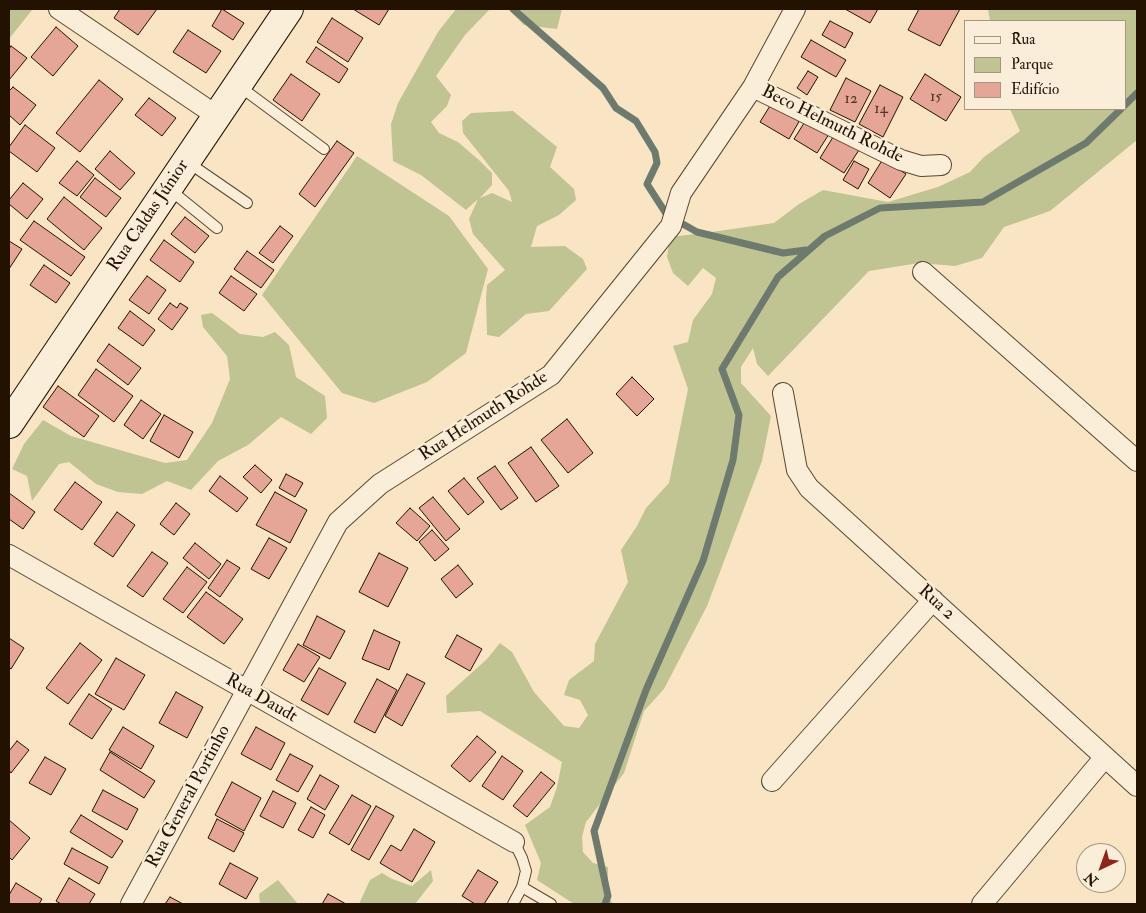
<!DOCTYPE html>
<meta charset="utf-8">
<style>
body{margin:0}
#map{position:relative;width:1146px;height:913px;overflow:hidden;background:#f9e5c3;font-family:"IM FELL Double Pica",serif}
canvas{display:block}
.frame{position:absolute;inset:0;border:10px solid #231200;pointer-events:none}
.legend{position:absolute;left:964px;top:20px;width:162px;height:90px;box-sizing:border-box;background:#fbeed8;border:1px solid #a59682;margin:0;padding:6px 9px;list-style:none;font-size:15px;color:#231200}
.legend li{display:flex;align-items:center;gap:10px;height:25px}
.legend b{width:25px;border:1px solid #a59682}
.north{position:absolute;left:1076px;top:843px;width:50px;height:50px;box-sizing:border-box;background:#fbeed8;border:1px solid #a59682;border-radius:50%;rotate:222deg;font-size:14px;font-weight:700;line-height:20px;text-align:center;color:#231200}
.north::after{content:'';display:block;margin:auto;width:18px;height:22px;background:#8f2418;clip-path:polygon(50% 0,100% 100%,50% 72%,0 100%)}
</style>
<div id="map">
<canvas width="1146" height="913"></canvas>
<div class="frame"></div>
<ul class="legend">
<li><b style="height:6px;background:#fbeed8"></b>Rua</li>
<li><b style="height:14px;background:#bfc492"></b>Parque</li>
<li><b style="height:14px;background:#e5a697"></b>Edifício</li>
</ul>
<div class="north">N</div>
</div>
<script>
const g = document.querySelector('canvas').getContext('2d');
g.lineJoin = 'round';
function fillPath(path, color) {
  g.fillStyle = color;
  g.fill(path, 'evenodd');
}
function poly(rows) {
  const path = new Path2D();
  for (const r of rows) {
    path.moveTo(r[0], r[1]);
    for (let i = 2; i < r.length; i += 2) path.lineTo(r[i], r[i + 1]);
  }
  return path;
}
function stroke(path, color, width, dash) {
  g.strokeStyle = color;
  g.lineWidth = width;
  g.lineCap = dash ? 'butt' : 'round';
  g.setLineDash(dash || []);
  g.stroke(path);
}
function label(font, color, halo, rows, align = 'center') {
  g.font = font + ' "IM FELL Double Pica",serif';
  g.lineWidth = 5;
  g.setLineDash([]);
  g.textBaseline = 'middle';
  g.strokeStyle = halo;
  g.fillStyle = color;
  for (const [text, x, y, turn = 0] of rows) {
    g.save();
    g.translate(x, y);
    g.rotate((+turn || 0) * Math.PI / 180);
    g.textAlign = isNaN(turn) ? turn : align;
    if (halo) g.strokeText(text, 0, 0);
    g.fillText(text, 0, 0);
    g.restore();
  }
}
fillPath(poly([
 [9,9,32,10,9,39],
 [456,9,490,9,465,35,436,76,451,95,447,106,431,122,439,133,458,142,479,160,492,173,492,185,480,198,492,193,512,202,509,191,463,133,462,121,471,113,513,111,557,147,550,167,574,189,576,200,559,215,537,226,531,247,565,246,583,259,587,269,549,311,526,314,499,337,487,335,486,298,487,285,505,270,473,234,469,219,478,199,466,210,421,175,393,161,391,124,398,103,438,32],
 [514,9,562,9,557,29,524,25,512,13],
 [988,9,1137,9,1137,140,1050,211,1004,227,982,258,955,266,919,263,869,271,768,376,757,364,753,348,741,367,741,383,771,416,762,461,707,606,664,689,644,711,624,773,586,822,582,837,583,852,593,863,608,867,608,896,613,904,574,904,537,880,541,863,525,825,550,807,557,787,562,762,480,711,447,713,446,696,487,659,500,643,512,652,534,692,564,726,579,728,588,715,580,700,564,695,569,680,594,661,595,644,628,582,621,550,637,526,646,508,669,483,688,389,673,346,688,342,693,320,712,294,716,278,703,268,688,286,673,273,667,257,670,237,712,232,774,223,799,204,823,190,888,202,938,187,970,172,984,157,1020,131,1010,109,1125,109,1125,21,990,21],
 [357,156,449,216,488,269,466,353,427,382,374,403,342,393,262,295],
 [212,313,240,334,263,337,275,332,289,345,296,377,325,396,327,418,311,434,281,417,248,445,218,461,191,490,167,481,142,494,118,492,96,484,69,462,59,464,32,501,27,476,12,469,24,444,43,420,71,436,165,463,187,460,212,423,230,379,227,356,203,327,201,315],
 [431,870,433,881,415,904,359,904,370,880,382,873,392,879,412,886],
 [278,880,298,904,260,904,259,894]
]), '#bfc492');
stroke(poly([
 [513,9,603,88,616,108,636,121,655,152,657,163,647,184,667,215,697,232,783,253,806,250],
 [1125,105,1137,93],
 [605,904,608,896,594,831,646,690,703,561,733,460,739,415,722,369,778,277,825,236,880,208,983,202,1086,143,1121,109]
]), '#6d7a6d', 7);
const building = poly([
 [120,9,157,9,138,35,114,18,120,9],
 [222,9,244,23,233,40,212,26,222,9],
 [353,9,389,9,379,25,353,9],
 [845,9,878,9,870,23,845,9],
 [919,9,960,9,940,46,908,30,919,9],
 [332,18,363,38,348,62,317,42,332,18],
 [830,21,853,33,845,48,822,35,830,21],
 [56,27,78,46,53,76,31,57,56,27],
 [188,30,221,51,206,73,173,52,188,30],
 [811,40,846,60,836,77,801,57,811,40],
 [11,46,27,58,9,80,9,49,11,46],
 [316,47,348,69,339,83,306,62,316,47],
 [808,71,818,77,807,95,797,88,808,71],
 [291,74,320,94,302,121,273,100,291,74],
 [925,74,961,97,946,121,910,99,925,74],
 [846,78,871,91,855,122,830,110,846,78],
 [99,80,123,99,80,152,56,133,99,80],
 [880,85,903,97,883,137,859,124,880,85],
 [13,87,36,105,20,125,9,115,9,91,13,87],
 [149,98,176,118,162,136,135,115,149,98],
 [773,101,801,118,789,139,760,122,773,101],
 [806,120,829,134,817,153,794,139,806,120],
 [25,125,55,148,37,172,9,151,9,147,25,125],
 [835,134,859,150,844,173,820,158,835,134],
 [337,141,354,153,315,207,299,194,337,141],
 [110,151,135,173,120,190,95,169,110,151],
 [883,159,906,174,890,198,868,183,883,159],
 [77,161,94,175,77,196,59,183,77,161],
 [854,161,869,169,858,189,843,180,854,161],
 [95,178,121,198,106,217,80,197,95,178],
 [23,183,43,199,27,219,9,204,9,200,23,183],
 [64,197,102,228,84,250,47,219,64,197],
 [185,217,209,236,195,253,171,234,185,217],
 [34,221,85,257,71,276,20,240,34,221],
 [280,226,293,236,273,263,259,253,280,226],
 [164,240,194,262,180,282,150,260,164,240],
 [9,241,22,249,9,269,9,241],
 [247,251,274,270,261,288,234,269,247,251],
 [44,265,70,283,56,303,30,285,44,265],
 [147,276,166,290,149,314,129,300,147,276],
 [231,276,257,294,244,311,219,293,231,276],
 [170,303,177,308,180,303,188,308,172,330,158,319,170,303],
 [130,311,155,330,143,346,118,328,130,311],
 [109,344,141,368,128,385,97,361,109,344],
 [96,369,133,396,114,422,78,395,96,369],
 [632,377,654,399,637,416,616,394,632,377],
 [58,386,99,416,84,437,43,407,58,386],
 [141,400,161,414,143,439,124,425,141,400],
 [164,415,193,432,179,458,150,441,164,415],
 [567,419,593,453,568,473,541,440,567,419],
 [531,447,559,486,536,502,508,463,531,447],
 [255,465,272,480,261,493,243,477,255,465],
 [495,466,518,498,501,510,477,478,495,466],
 [286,474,303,483,295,497,279,488,286,474],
 [220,476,248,498,237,512,209,491,220,476],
 [464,478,484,502,468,515,448,491,464,478],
 [75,482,102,502,82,530,54,510,75,482],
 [275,492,307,510,290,543,256,525,275,492],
 [9,493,35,512,23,529,9,519,9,493],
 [433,497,460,529,446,541,419,508,433,497],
 [176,503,190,514,174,535,160,524,176,503],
 [410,508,430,526,417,541,396,523,410,508],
 [117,512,135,525,113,557,94,544,117,512],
 [432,530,449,549,435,561,419,542,432,530],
 [269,538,287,548,269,579,251,569,269,538],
 [195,543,221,564,209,579,183,558,195,543],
 [152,552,168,563,143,597,127,586,152,552],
 [379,553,408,568,388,607,359,592,379,553],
 [227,560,240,568,220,597,208,588,227,560],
 [458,565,473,584,456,598,441,579,458,565],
 [187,567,207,582,183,613,163,599,187,567],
 [206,592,243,619,224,644,187,617,206,592],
 [317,616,345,631,330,659,303,645,317,616],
 [374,630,400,642,389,670,362,659,374,630],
 [457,635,482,649,470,671,445,657,457,635],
 [9,638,24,648,11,669,9,667,9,638],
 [80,643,102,660,68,704,46,688,80,643],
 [298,644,320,657,304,682,283,670,298,644],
 [116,658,145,675,124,710,95,694,116,658],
 [319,668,346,683,328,715,301,700,319,668],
 [407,674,425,683,402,726,385,716,407,674],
 [377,679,397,690,375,733,354,722,377,679],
 [176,692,203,707,187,738,159,723,176,692],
 [89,694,112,709,92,739,69,724,89,694],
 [123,727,154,746,141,769,109,750,123,727],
 [256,727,285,743,271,770,241,754,256,727],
 [477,736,496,752,470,782,451,766,477,736],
 [17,741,29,750,11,773,9,770,9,751,17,741],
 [110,752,155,781,144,798,100,770,110,752],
 [290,754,313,766,298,792,276,780,290,754],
 [502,756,523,771,503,800,482,786,502,756],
 [45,757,66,769,51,795,29,783,45,757],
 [541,772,555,783,527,817,513,806,541,772],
 [320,775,339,786,325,810,307,799,320,775],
 [232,782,261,798,244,831,215,815,232,782],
 [103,790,138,809,127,830,92,811,103,790],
 [273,791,296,803,283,828,260,816,273,791],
 [352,795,371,806,349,845,329,833,352,795],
 [376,806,394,816,369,860,351,850,376,806],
 [311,807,325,815,313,838,298,830,311,807],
 [81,815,123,841,112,858,70,832,81,815],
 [217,819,244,833,234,852,208,838,217,819],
 [9,820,30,838,12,860,9,857,9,820],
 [414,829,435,842,412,882,380,863,391,845,401,851,414,829],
 [72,848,108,867,99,884,64,864,72,848],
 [230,863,258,878,246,899,219,884,230,863],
 [478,870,498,882,484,904,475,904,462,896,478,870],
 [69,878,95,894,89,904,61,904,56,901,69,878],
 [16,883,42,899,39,904,9,904,9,895,16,883],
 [328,894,346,904,322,904,328,894],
 [170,897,183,904,165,904,170,897]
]);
fillPath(building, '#e5a697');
stroke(building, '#231200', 1);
const lane = poly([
 [239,86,324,149],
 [186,161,247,203],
 [169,189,217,228],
 [522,887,551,904],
 [513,904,522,887,526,871,522,858,514,842]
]);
const street = poly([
 [59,9,217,116],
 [753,87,901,160,921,166,941,165],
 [923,272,1137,461],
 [783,393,797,470,809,488,1137,786],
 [9,555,514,842],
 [772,781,933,600],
 [131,904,338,522,380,484,551,375,671,226,681,193,753,87,795,9],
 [982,904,1105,757]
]);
const secondary = poly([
 [9,424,289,9]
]);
stroke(lane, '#584731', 12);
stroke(street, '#584731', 22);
stroke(secondary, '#231200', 30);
stroke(lane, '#fbeed8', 10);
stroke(street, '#fbeed8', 20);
stroke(secondary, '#fbeed8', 28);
label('15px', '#543726', null, [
 ["15",936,98],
 ["12",851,100],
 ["14",881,110]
]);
label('18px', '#231200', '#fbeed8', [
 ["Beco Helmuth Rohde",832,125,26],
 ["Rua Caldas Júnior",149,216,-56],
 ["Rua Helmuth Rohde",484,417,-33],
 ["Rua 2",936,603,42],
 ["Rua Daudt",261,699,30],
 ["Rua General Portinho",189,797,-62]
]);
</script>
